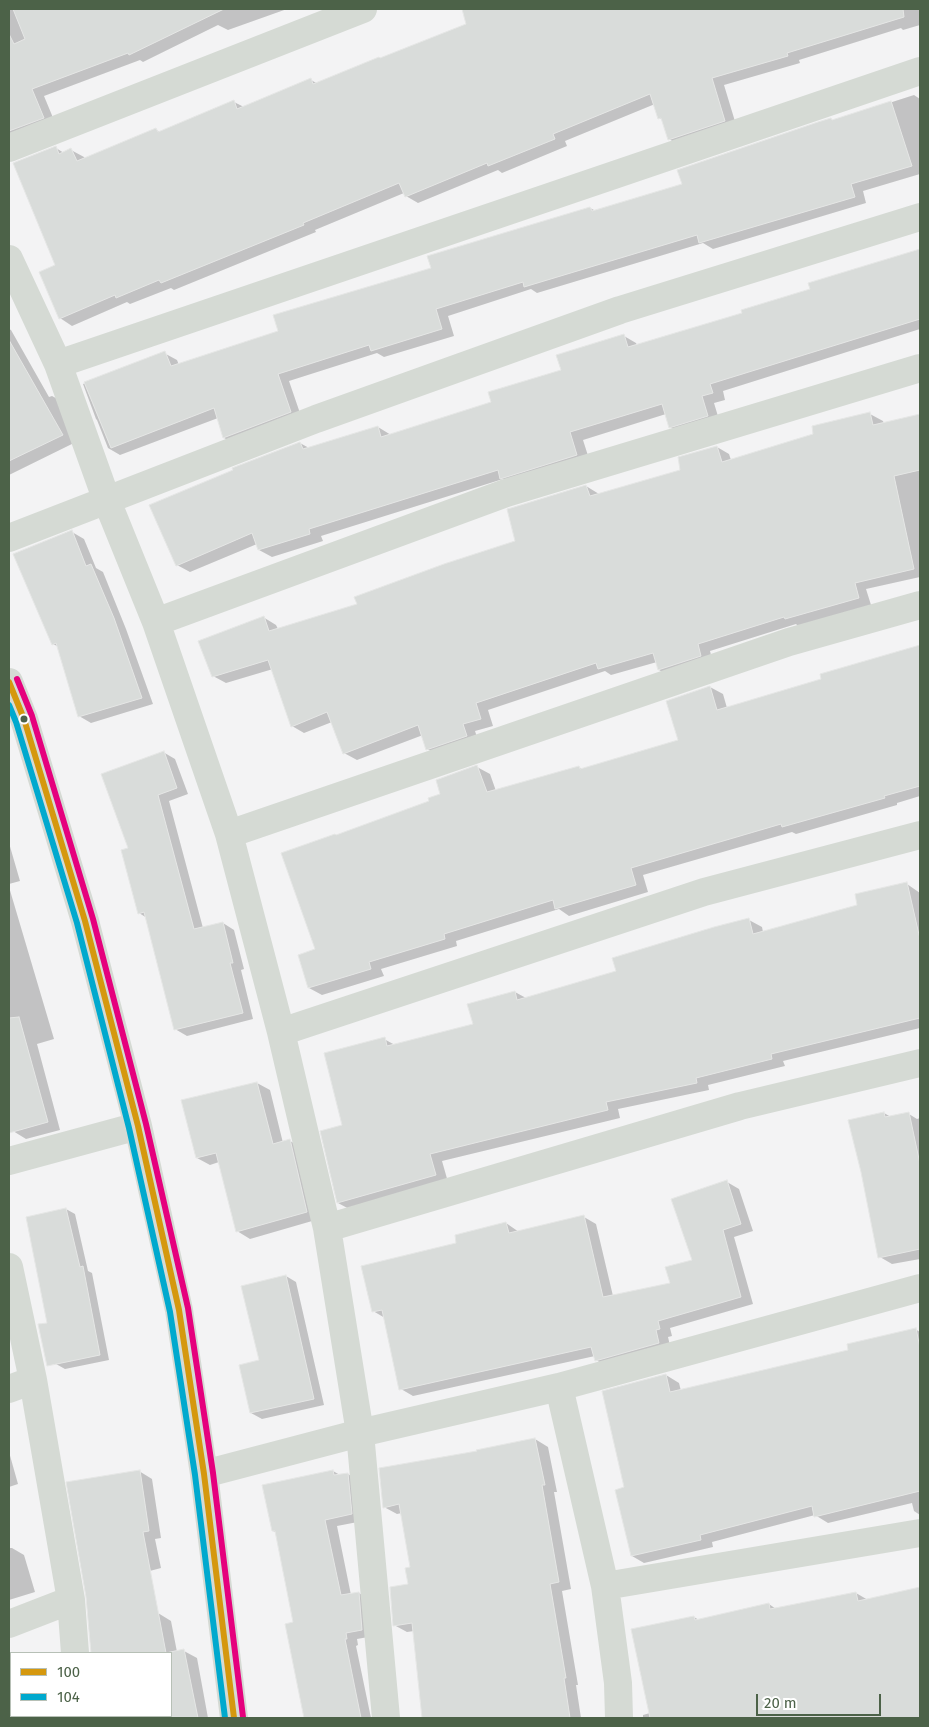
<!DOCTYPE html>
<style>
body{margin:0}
#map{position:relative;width:929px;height:1727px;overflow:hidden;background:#f3f3f4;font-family:"Fira Sans",sans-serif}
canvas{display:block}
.frame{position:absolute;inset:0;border:10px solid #4c6248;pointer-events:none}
.legend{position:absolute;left:10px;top:1652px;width:162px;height:65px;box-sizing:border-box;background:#fff;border:1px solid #b7c0b6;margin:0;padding:6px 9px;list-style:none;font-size:15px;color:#4c6248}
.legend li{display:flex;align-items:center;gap:10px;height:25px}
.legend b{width:25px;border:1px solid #b7c0b6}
.scale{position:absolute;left:756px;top:1694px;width:125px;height:22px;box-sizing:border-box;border:2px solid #4c6248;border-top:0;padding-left:6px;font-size:15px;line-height:18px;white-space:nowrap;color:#4c6248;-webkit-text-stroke:4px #fff;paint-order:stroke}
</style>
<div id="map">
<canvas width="929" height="1727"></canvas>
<div class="frame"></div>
<ul class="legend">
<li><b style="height:6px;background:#d5980e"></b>100</li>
<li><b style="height:6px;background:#00a9ce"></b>104</li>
</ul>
<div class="scale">20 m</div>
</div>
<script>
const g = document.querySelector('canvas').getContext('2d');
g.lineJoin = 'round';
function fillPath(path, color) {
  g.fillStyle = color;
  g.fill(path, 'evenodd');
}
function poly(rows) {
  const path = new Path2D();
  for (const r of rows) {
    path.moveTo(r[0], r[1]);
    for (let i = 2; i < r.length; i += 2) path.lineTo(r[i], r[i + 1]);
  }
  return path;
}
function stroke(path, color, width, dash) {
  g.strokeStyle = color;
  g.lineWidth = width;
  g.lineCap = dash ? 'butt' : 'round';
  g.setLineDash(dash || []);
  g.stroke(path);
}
fillPath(poly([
 [9,9,287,9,228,30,218,25,143,62,140,60,44,96,56,125,9,137],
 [484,9,920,9,920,25,903,30,901,28,799,60,800,63,724,85,737,128,682,147,669,139,664,121,659,118,655,104,565,141,567,146,502,173,498,170,418,203,406,196,404,193,315,230,316,232,174,290,171,288,130,304,127,302,72,326,60,318,57,265,56,148,64,153,71,150,84,157,85,159,156,130,161,132,234,102,244,107,311,80,318,84,468,24,465,15],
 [914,95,920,99,920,174,863,191,866,203,713,249,703,243,537,293,531,289,448,316,454,336,384,357,377,353,289,381,302,419,236,444,224,438,218,418,120,455,108,448,97,420,96,419,83,384,164,353,177,360,179,365,280,331,432,269,590,208,596,211,683,185,831,119,833,121],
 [920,250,920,329,723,391,725,400,714,403,720,423,683,434,670,427,666,414,583,440,590,462,514,485,503,479,321,536,323,541,272,557,259,550,257,544,190,572,177,565,300,443,309,448,378,427,391,435,493,403,562,371,624,336,636,343,637,345,743,314,811,290,810,284],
 [9,329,11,330,49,397,52,396,65,403,78,441,9,475],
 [870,414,883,421,884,424,920,415,920,577,866,589,871,605,798,626,796,624,710,651,713,663,671,677,659,670,657,662,611,675,605,671,488,710,493,726,475,731,479,743,440,756,427,749,423,735,357,760,344,753,332,722,304,733,292,726,273,669,226,683,213,676,263,617,276,625,278,629,358,605,517,542,586,486,599,494,682,471,717,447,729,454,731,460,815,435],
 [72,532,84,539,96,568,103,572,126,629,153,704,91,723,79,716,59,647,53,644],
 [920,646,920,796,897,803,897,805,796,834,792,832,643,875,648,892,569,916,559,909,456,941,457,946,381,969,384,976,322,995,309,988,337,836,431,802,477,767,490,774,496,791,579,767,582,769,680,741,710,687,723,694,727,708,823,680,821,675],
 [163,752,175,759,188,794,169,801,203,928,223,923,234,930,244,969,241,970,253,1019,187,1036,175,1029,147,918,139,913,130,849],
 [9,843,20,881,9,884],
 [907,884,920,893,920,1028,783,1061,785,1066,708,1085,709,1090,618,1109,620,1118,442,1161,448,1182,351,1210,338,1203,343,1126,384,1039,395,1045,475,1025,515,992,526,998,618,972,749,920,762,927,763,932,859,906],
 [9,887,54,1039,37,1044,60,1130,26,1139,13,1131,9,1117],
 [257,1083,270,1090,283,1143,290,1141,303,1148,319,1219,250,1239,237,1231,219,1162,210,1165,197,1158],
 [884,1113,891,1117,909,1114,917,1119,920,1118,920,1259,892,1264,880,1257],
 [727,1182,739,1189,753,1231,734,1237,753,1304,670,1328,672,1336,668,1337,671,1350,608,1367,596,1360,595,1356,413,1396,401,1389,385,1318,373,1311,458,1244,506,1223,519,1232,584,1217,596,1224,613,1296,671,1284,693,1261],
 [66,1209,75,1214,88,1271,92,1273,109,1360,65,1369,56,1364],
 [286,1276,296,1282,324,1405,262,1419,251,1413,261,1361],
 [915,1329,920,1332,920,1515,914,1511,912,1503,828,1523,815,1515,712,1542,713,1547,644,1563,632,1556,626,1488,666,1375,679,1383,681,1391,850,1351],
 [535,1439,548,1447,557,1492,554,1492,571,1589,562,1591,578,1685,576,1685,581,1718,427,1718,414,1631,407,1632,394,1625,409,1585,412,1568,402,1513,397,1514,384,1507,478,1452],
 [9,1452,18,1484,9,1487],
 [139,1471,152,1479,161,1538,155,1539,161,1568,97,1585],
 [333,1471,340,1475,348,1474,359,1481,363,1521,337,1526,351,1595,359,1593,370,1600,374,1636,357,1639,358,1645,356,1646,371,1718,305,1718,286,1625,295,1623,277,1533,273,1531],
 [9,1548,12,1548,24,1555,35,1592,9,1600],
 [920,1588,920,1718,643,1718,643,1715,650,1713,694,1617,699,1620,769,1604,776,1609,856,1593,868,1600],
 [158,1613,171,1621,177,1652,184,1651,197,1658,208,1718,117,1718,117,1716,171,1716,171,1653,104,1653,100,1634],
 [11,1666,11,1716,55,1716,48,1718,9,1718,9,1667]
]), '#0003');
const building = poly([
 [13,9,224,9,129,55,128,53,32,89,44,118,9,131,9,34,14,44,25,39,13,9],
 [462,9,903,9,904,17,787,53,788,56,712,78,725,121,668,140,661,118,658,119,650,94,553,134,555,139,488,166,487,163,405,197,399,183,303,223,304,225,161,283,159,280,116,298,115,295,59,319,39,272,55,265,13,163,56,146,59,154,71,148,77,161,156,128,158,132,234,100,237,109,311,78,313,84,379,57,380,58,466,24,462,9],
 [891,101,912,166,851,184,855,197,699,243,697,235,524,287,523,282,436,309,442,329,371,351,369,345,278,374,291,412,223,438,214,408,111,448,84,382,165,351,171,366,278,331,273,315,431,268,427,256,590,207,592,211,682,184,677,170,818,122,831,118,832,120,891,101],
 [920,249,920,319,710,384,713,393,702,396,708,416,669,428,662,404,570,432,577,455,500,479,498,470,309,529,310,534,258,550,252,533,176,566,149,505,233,470,232,468,300,442,303,449,378,426,381,437,491,402,488,392,561,370,556,355,624,334,628,347,742,313,741,310,810,289,808,283,920,249],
 [9,340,63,435,9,461,9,340],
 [870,412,873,425,920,414,920,470,894,476,914,569,855,583,859,598,785,619,784,617,698,644,701,656,658,670,653,653,598,669,596,663,476,703,481,719,463,724,467,736,426,750,418,725,343,754,327,712,291,727,268,660,212,677,198,641,264,616,269,631,357,604,354,597,444,564,515,541,507,509,511,508,586,485,590,496,680,470,678,457,717,446,722,462,813,434,812,426,870,412],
 [72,530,86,566,91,564,114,618,142,698,78,717,56,643,52,645,13,554,72,530],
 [920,645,920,786,884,796,885,798,782,827,781,824,631,868,636,885,555,909,553,900,444,934,445,939,369,962,371,969,308,988,298,955,315,949,281,853,335,834,336,835,429,801,428,798,440,794,436,780,477,765,487,792,579,766,580,769,678,740,666,701,710,686,717,710,821,679,820,674,920,645],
 [164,751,177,788,158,795,194,929,223,922,233,963,230,963,243,1013,174,1030,144,912,138,914,121,850,128,848,101,774,164,751],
 [907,882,920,939,920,1018,771,1054,772,1059,696,1078,697,1083,606,1102,608,1110,430,1154,436,1175,337,1203,320,1131,342,1125,324,1053,385,1037,387,1046,473,1024,467,1004,515,991,517,1000,616,971,612,958,714,927,749,918,753,934,857,905,855,894,907,882],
 [19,1017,48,1122,9,1133,9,1018,19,1017],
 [257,1082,273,1144,290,1139,307,1212,236,1232,216,1153,196,1158,181,1100,257,1082],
 [884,1112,885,1117,909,1112,920,1164,920,1249,878,1258,861,1172,848,1120,884,1112],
 [727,1180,741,1224,723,1230,741,1297,658,1321,660,1329,656,1330,659,1343,595,1361,591,1347,399,1390,382,1310,372,1312,361,1266,456,1243,455,1235,506,1222,509,1233,584,1215,603,1297,670,1283,665,1267,692,1260,671,1199,727,1180],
 [66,1208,80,1267,83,1266,100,1355,47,1366,38,1324,47,1323,26,1217,66,1208],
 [286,1275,314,1399,250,1413,239,1365,259,1360,241,1286,286,1275],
 [916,1328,920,1348,920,1491,814,1517,812,1506,700,1535,701,1540,631,1556,615,1490,624,1487,602,1391,666,1374,670,1392,848,1350,847,1344,916,1328],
 [535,1438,545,1485,542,1485,559,1582,550,1584,566,1678,564,1678,570,1718,422,1718,412,1623,393,1626,390,1587,408,1584,405,1568,410,1567,399,1504,383,1508,379,1468,477,1451,476,1450,535,1438],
 [140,1470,149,1531,143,1532,166,1653,184,1649,198,1718,116,1718,115,1716,171,1716,171,1653,91,1653,86,1597,66,1482,140,1470],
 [333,1470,334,1475,348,1473,352,1514,325,1520,341,1595,359,1592,362,1630,346,1633,347,1639,345,1639,361,1718,304,1718,285,1624,293,1622,275,1531,272,1531,262,1485,333,1470],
 [920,1587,920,1718,650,1718,631,1629,694,1616,695,1620,769,1603,770,1609,856,1592,858,1601,920,1587],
 [11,1683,11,1716,22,1716,15,1718,9,1718,9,1684,11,1683]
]);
fillPath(building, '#d9dcda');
stroke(building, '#e5e6e5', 1);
stroke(poly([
 [9,148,363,9],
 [9,259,58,364,107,501,156,622,229,834,281,1032,327,1228,360,1433,386,1718],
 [58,364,920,71],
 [9,538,316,419,620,310,920,217],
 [156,622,506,493,920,368],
 [9,682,24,719,85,921,138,1126,179,1310,204,1474,234,1718],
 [229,834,789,642,920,605],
 [281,1032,704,892,920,835],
 [9,1161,138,1126],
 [327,1228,740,1106,920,1063],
 [9,1267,33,1380,71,1600,75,1653],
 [559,1387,605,1586,618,1683,619,1718],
 [9,1389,33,1380],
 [204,1474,360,1433,559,1387,920,1288],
 [605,1586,920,1533],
 [9,1624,71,1600],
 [80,1716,80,1718]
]), '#d5dad4', 28);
stroke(poly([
 [9,682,24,719,85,921,138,1126,179,1310,204,1474,234,1718]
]), '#d5980e', 6);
stroke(poly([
 [9,705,16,722,77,923,129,1128,170,1312,195,1475,225,1718]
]), '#00a9ce', 6);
stroke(poly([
 [17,679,32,716,93,919,146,1124,188,1308,213,1473,243,1717]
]), '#e5007d', 6);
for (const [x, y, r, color] of [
 [24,719,4.5,"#4c6248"]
]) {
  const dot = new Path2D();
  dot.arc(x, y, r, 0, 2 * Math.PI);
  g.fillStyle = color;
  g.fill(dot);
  stroke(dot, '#fff', 2);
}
</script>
